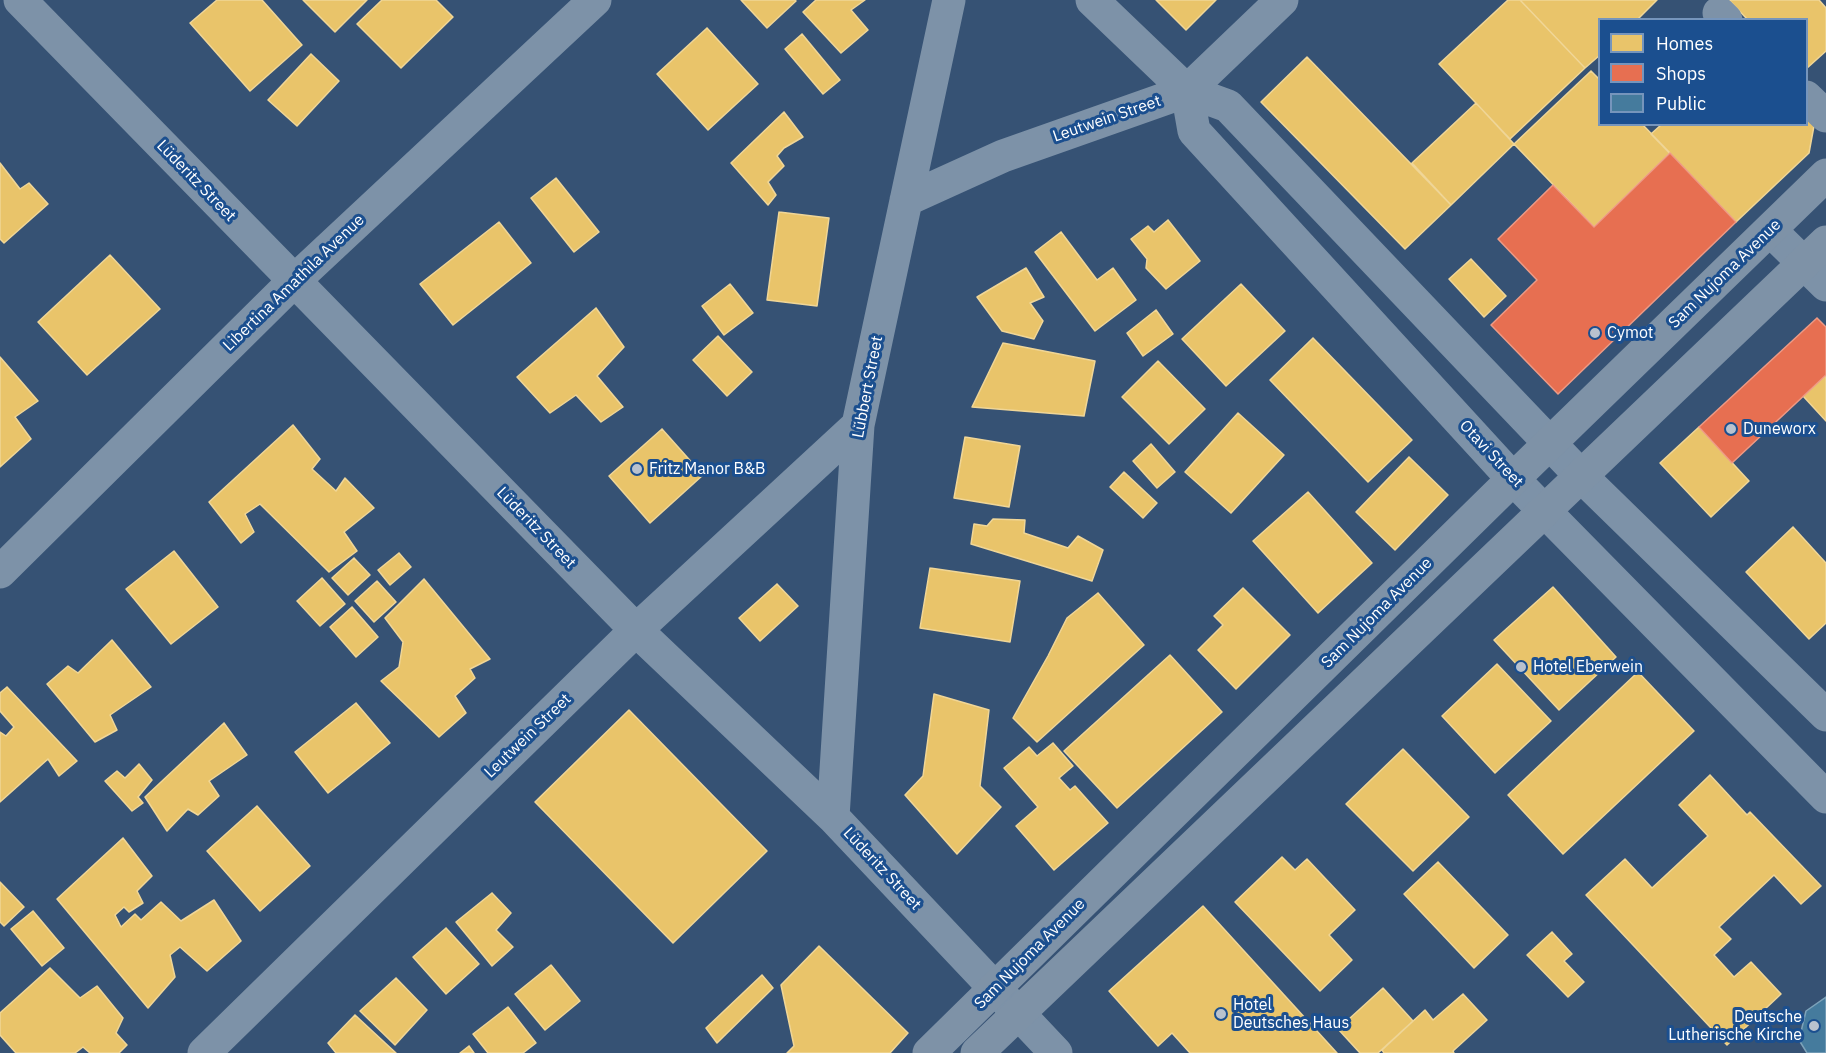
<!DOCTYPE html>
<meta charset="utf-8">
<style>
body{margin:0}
#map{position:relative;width:1826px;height:1053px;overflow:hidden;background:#365274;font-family:"IBM Plex Sans",sans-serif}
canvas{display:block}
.legend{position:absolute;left:1598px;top:18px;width:210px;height:108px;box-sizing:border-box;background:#1b4f8f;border:2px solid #7695bc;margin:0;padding:8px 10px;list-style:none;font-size:18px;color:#fff}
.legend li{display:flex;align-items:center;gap:12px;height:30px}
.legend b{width:30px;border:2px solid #7695bc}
</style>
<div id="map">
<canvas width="1826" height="1053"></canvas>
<ul class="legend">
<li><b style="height:16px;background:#e9c46a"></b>Homes</li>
<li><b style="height:16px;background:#e76f51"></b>Shops</li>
<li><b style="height:16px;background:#457b9d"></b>Public</li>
</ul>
</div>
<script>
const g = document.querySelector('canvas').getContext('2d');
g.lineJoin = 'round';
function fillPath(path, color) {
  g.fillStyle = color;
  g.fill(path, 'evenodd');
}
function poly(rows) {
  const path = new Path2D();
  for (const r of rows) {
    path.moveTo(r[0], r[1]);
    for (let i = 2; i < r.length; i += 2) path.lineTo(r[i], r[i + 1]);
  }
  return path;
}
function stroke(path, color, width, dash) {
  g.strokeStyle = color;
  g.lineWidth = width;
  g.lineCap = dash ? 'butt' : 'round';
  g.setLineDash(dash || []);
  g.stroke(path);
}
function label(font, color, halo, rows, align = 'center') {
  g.font = font + ' "IBM Plex Sans",sans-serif';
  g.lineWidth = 6;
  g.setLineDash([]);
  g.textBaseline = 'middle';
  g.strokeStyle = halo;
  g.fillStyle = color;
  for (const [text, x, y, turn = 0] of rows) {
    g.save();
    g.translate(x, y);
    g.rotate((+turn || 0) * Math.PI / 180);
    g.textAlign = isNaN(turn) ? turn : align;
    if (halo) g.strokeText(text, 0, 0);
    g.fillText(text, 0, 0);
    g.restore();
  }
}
const homes = poly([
 [217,0,262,0,302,45,250,91,190,23,217,0],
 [303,0,367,0,335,32,303,0],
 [382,0,436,0,453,17,401,68,357,24,382,0],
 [741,0,795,0,796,1,767,28,741,0],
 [816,0,865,0,851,10,868,30,841,53,803,12,816,0],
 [1156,0,1216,0,1186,30,1156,0],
 [1508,0,1520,0,1585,68,1510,139,1439,64,1508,0],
 [1520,0,1657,0,1637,20,1600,20,1600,55,1585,68,1520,0],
 [1729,0,1819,0,1826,8,1826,51,1806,69,1806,20,1748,20,1729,0],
 [707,28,758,84,708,130,657,74,707,28],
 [802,34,840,80,823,94,785,49,802,34],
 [311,54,339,81,297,126,268,100,311,54],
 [1307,57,1451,205,1405,249,1261,102,1307,57],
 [1591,71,1600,80,1600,124,1642,124,1670,153,1594,227,1514,144,1591,71],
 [1476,103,1514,144,1451,205,1412,163,1476,103],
 [1806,106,1816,115,1809,153,1736,222,1651,134,1662,124,1806,124,1806,106],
 [784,112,803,137,784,148,777,156,784,166,768,182,776,195,768,205,731,163,784,112],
 [0,163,20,189,29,183,48,204,4,243,0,239,0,163],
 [556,178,599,232,574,252,531,198,556,178],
 [779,212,829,218,817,306,767,300,779,212],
 [1168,220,1200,261,1166,289,1146,268,1147,259,1131,239,1148,226,1154,232,1168,220],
 [499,222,531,263,453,325,420,284,499,222],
 [1061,232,1097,280,1113,268,1136,300,1095,331,1035,252,1061,232],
 [110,255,160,309,87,375,38,322,110,255],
 [1471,259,1506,296,1484,317,1449,279,1471,259],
 [1026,268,1044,297,1030,303,1043,321,1034,339,1002,331,977,297,1026,268],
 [730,284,753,313,724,335,702,306,730,284],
 [1241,284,1285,331,1226,386,1182,339,1241,284],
 [596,308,624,347,597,376,623,407,601,422,576,395,550,413,517,377,596,308],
 [1156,310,1173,334,1143,356,1127,333,1156,310],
 [718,336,752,372,727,396,693,360,718,336],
 [1313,338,1412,440,1368,482,1270,380,1313,338],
 [1003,343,1095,361,1084,416,972,407,1003,343],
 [0,357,38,401,15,417,31,439,0,467,0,357],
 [1158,361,1205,409,1169,444,1122,397,1158,361],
 [1826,375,1826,421,1803,396,1826,375],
 [1238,413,1284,455,1231,513,1185,472,1238,413],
 [293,425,320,459,312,469,336,491,345,478,374,508,344,532,357,551,329,572,260,504,245,514,254,532,241,543,209,502,293,425],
 [1699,427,1749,481,1711,517,1660,463,1699,427],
 [662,429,703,475,650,523,609,476,662,429],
 [965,437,1020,446,1009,507,954,498,965,437],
 [1151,444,1175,472,1157,488,1133,461,1151,444],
 [1409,457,1448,495,1395,550,1356,512,1409,457],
 [1124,472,1157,503,1143,518,1110,487,1124,472],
 [1308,492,1372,563,1318,613,1253,541,1308,492],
 [993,519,1025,520,1024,533,1068,548,1078,536,1103,550,1092,581,971,544,974,524,987,526,993,519],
 [1793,527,1826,563,1826,623,1809,639,1746,572,1793,527],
 [174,551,218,607,171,644,126,589,174,551],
 [399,553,411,567,390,585,378,570,399,553],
 [354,558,370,575,348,595,332,578,354,558],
 [930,568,1020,581,1010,642,920,628,930,568],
 [322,578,345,604,320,626,297,601,322,578],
 [424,579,490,659,470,669,475,678,455,696,466,713,439,737,381,681,399,667,403,642,385,618,424,579],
 [377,581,396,602,374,622,355,601,377,581],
 [777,584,798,606,760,641,739,618,777,584],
 [1553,587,1616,657,1559,710,1494,640,1553,587],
 [1243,588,1290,635,1236,689,1198,650,1223,625,1214,616,1243,588],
 [1098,593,1144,645,1037,742,1013,718,1048,656,1067,618,1098,593],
 [352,607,378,637,356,657,330,627,352,607],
 [112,640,151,687,110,715,117,730,95,742,47,684,68,666,78,673,112,640],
 [1170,655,1222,712,1117,808,1064,751,1170,655],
 [1497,664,1551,721,1495,773,1442,716,1497,664],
 [1638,672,1694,731,1563,854,1508,795,1638,672],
 [7,687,77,761,59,776,48,759,0,802,0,732,6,736,14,727,0,711,0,693,7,687],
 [934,694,989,710,980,786,1001,807,957,854,905,795,923,776,934,694],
 [356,703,390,743,328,793,295,752,356,703],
 [629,710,767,851,673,943,535,802,629,710],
 [224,723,247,755,209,781,219,796,198,815,188,809,167,831,145,797,224,723],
 [1053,743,1073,766,1059,778,1070,790,1075,786,1108,823,1054,870,1016,826,1038,807,1004,768,1029,747,1037,756,1053,743],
 [1403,749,1469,817,1413,871,1346,804,1403,749],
 [139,764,152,780,138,797,143,803,132,811,105,781,117,771,125,778,139,764],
 [1710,775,1747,815,1750,812,1821,886,1801,904,1774,875,1719,927,1731,939,1714,955,1734,977,1751,962,1781,994,1727,1045,1586,895,1625,859,1652,888,1708,836,1679,805,1710,775],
 [257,806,310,866,260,911,207,851,257,806],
 [123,838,152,876,137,891,143,903,129,912,124,907,115,915,121,927,135,914,141,920,161,902,181,921,214,900,241,941,207,971,180,947,170,955,175,977,148,1008,57,899,123,838],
 [1282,857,1295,870,1307,859,1355,910,1329,935,1352,960,1320,991,1235,902,1282,857],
 [1438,862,1508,935,1474,968,1404,894,1438,862],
 [0,882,24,907,4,926,0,922,0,882],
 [492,893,511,913,496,930,513,947,492,966,456,922,492,893],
 [1203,906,1337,1053,1190,1053,1172,1033,1158,1046,1109,991,1203,906],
 [33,911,64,948,42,966,11,929,33,911],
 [446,928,479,964,446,994,413,957,446,928],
 [1552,932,1572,954,1564,961,1584,982,1568,997,1527,955,1552,932],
 [819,946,908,1033,890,1053,787,1053,794,1046,781,985,819,946],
 [551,965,580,1001,545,1030,515,994,551,965],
 [50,968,80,998,97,986,123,1018,116,1033,127,1045,119,1053,90,1053,83,1047,75,1053,16,1053,0,1035,0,1013,50,968],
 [762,975,773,988,717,1043,706,1028,762,975],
 [396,978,427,1010,395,1045,360,1011,396,978],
 [1383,988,1413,1021,1378,1053,1360,1053,1338,1029,1383,988],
 [1463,994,1487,1020,1453,1051,1454,1053,1384,1053,1382,1050,1425,1010,1433,1020,1463,994],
 [508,1007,536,1043,523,1053,488,1053,473,1034,508,1007],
 [355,1015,396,1053,336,1053,328,1043,355,1015],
 [469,1046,474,1053,460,1053,469,1046]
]);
fillPath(homes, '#e9c46a');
stroke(homes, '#f0d697', 1.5);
const shops = poly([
 [1670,153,1736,222,1558,394,1491,325,1537,280,1498,239,1553,185,1594,227,1670,153],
 [1817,318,1826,327,1826,375,1732,463,1699,427,1817,318]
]);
fillPath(shops, '#e76f51');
stroke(shops, '#ee9a85', 1.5);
const public = poly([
 [1826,997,1826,1053,1807,1053,1799,1040,1806,1011,1826,997]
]);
fillPath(public, '#457b9d');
stroke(public, '#7da3ba', 1.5);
stroke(poly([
 [20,0,636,630,833,817,1056,1053],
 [1092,0,1187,91,1228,106,1581,476,1826,715],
 [1719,13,1726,20],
 [1187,91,1194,131,1513,479,1826,797],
 [1806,97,1826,116],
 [906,200,1003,156,1187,91,1282,0],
 [1770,230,1826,285],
 [0,572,294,281,595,0],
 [833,817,858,425,949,0],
 [204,1053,636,630,858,425]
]), '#7d92a8', 33);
stroke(poly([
 [929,1053,1513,479,1826,175],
 [977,1053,1826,242]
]), '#7e92a7', 33);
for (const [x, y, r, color] of [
 [1595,333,6,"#b9c2ce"],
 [1731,429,6,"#b9c2ce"],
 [637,469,6,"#b9c2ce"],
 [1521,667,6,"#b9c2ce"],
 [1221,1014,6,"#b9c2ce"],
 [1814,1026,6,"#b9c2ce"]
]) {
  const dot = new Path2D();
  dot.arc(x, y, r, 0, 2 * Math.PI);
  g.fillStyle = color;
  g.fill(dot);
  stroke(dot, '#1b4f8f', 2);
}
label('16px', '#fff', '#1b4f8f', [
 ["Leutwein Street",1107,119,-19],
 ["Lüderitz Street",196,181,46],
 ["Sam Nujoma Avenue",1725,274,-44],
 ["Libertina Amathila Avenue",294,283,-44],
 ["Lübbert Street",868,387,-79],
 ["Otavi Street",1491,454,47],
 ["Lüderitz Street",536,528,46],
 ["Sam Nujoma Avenue",1377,613,-45],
 ["Leutwein Street",528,736,-44],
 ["Lüderitz Street",882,869,47],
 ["Sam Nujoma Avenue",1030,954,-45]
]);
label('16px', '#fff', '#1b4f8f', [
 ["Cymot",1607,333],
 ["Duneworx",1743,429],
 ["Fritz Manor B&B",649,469],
 ["Hotel Eberwein",1533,667],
 ["Hotel",1233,1005],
 ["Deutsches Haus",1233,1023],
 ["Deutsche",1802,1017,"right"],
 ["Lutherische Kirche",1802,1035,"right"]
], 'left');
</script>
